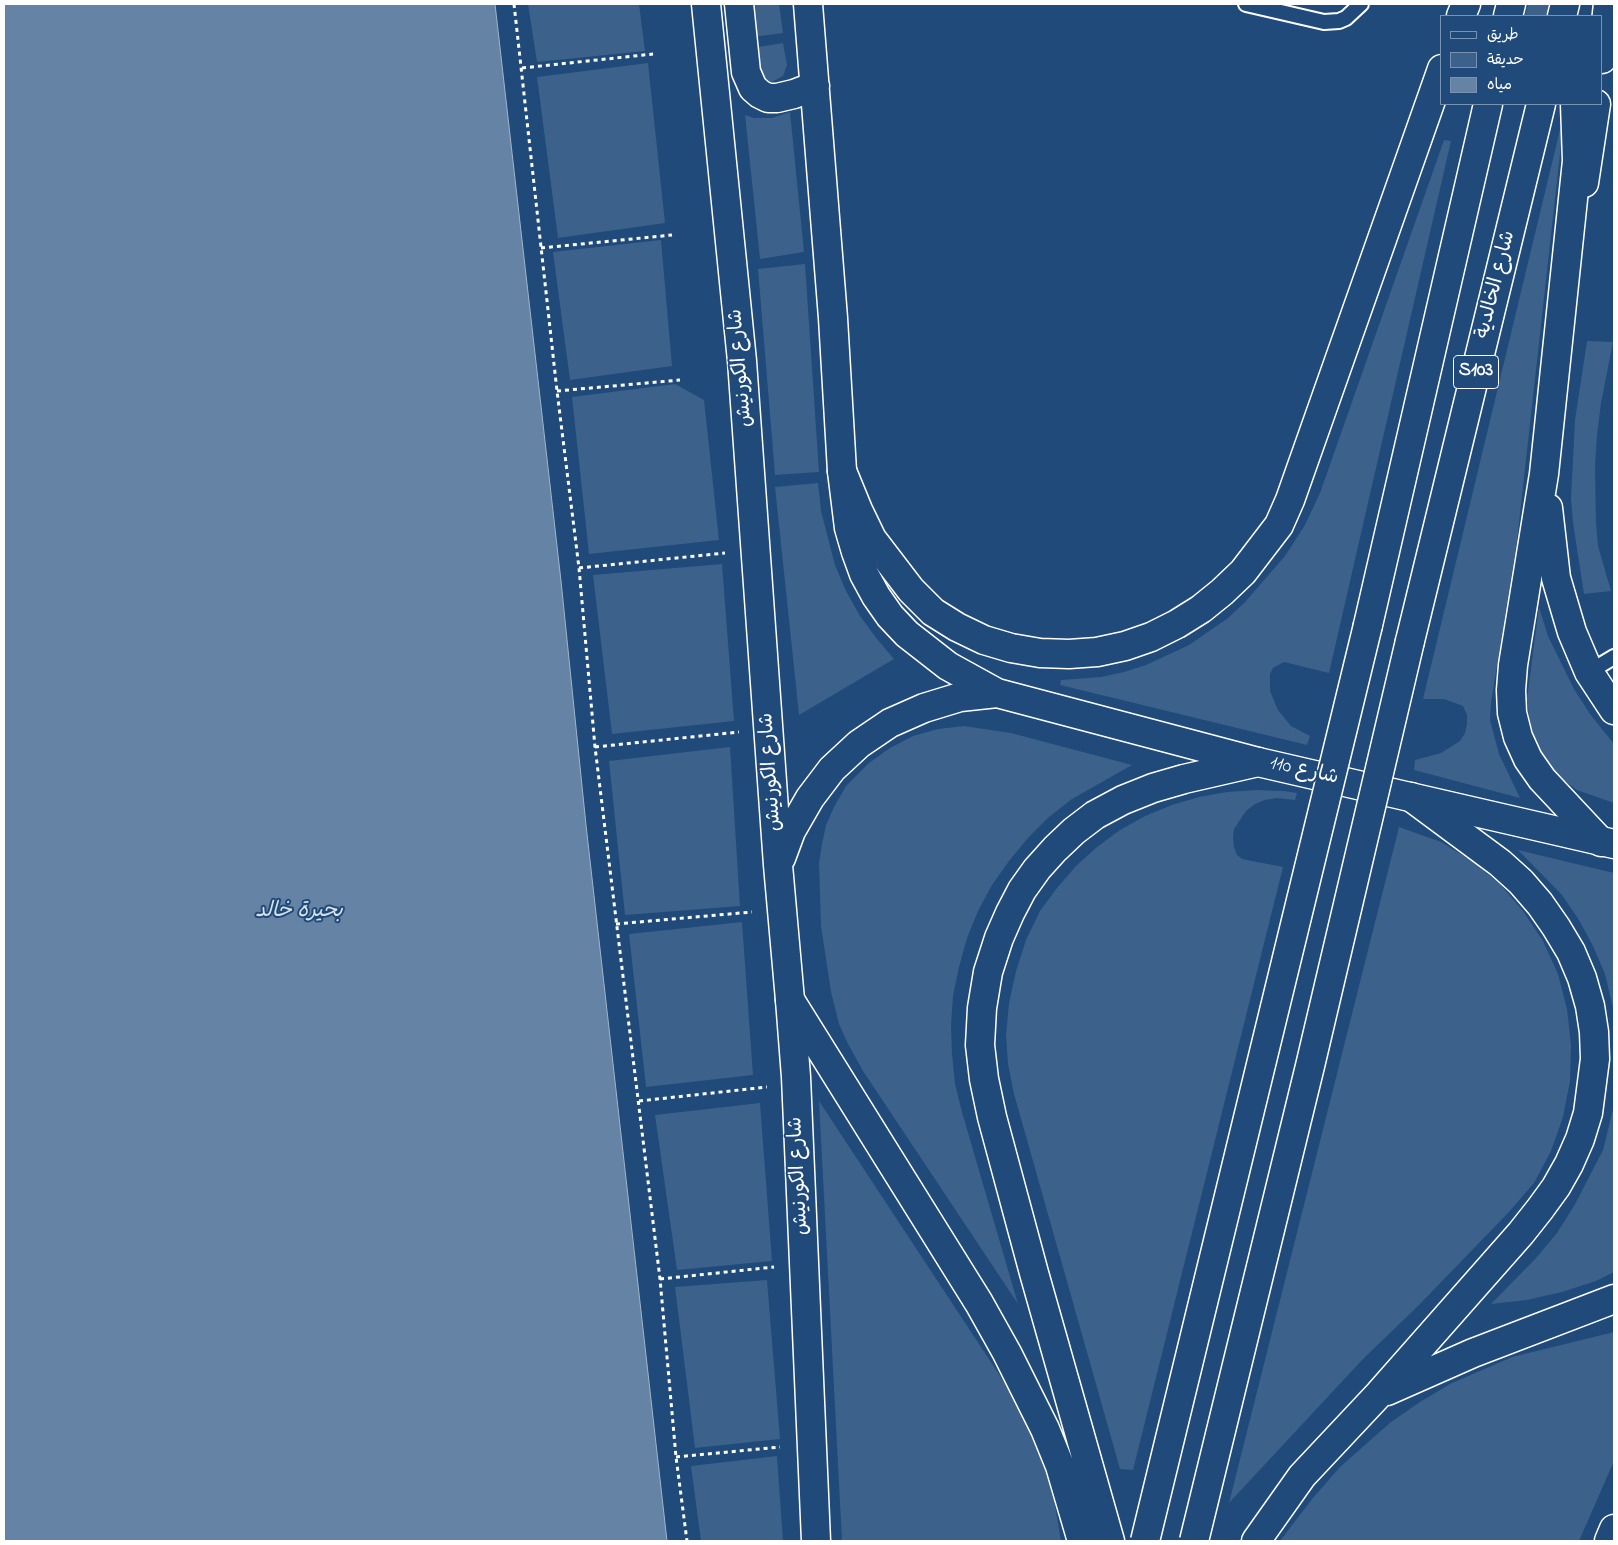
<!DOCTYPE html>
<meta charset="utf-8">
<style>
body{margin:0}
#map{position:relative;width:1618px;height:1545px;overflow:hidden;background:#1f4a7a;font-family:"Indie Flower","Playpen Sans Arabic",sans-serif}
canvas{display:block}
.frame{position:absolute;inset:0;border:5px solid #fff;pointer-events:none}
.legend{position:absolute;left:1440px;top:15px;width:162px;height:90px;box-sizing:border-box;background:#1f4a7a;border:1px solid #7992af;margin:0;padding:6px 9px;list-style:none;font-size:15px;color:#fff}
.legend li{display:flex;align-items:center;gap:10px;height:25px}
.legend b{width:25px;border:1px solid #7992af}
</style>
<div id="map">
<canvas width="1618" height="1545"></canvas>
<div class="frame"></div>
<ul class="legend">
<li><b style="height:6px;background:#1f4a7a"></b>طريق</li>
<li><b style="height:14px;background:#3c618b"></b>حديقة</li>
<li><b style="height:14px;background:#6583a4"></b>مياه</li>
</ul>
</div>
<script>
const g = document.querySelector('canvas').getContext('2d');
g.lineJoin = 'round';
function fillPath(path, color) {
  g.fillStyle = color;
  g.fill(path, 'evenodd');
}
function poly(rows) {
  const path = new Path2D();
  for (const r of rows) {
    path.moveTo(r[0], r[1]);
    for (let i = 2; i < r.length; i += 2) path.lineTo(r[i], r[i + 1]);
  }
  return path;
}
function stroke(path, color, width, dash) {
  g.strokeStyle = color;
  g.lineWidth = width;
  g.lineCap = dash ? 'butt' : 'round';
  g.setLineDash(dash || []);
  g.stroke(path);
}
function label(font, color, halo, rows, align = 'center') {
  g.font = font + ' "Indie Flower","Playpen Sans Arabic",sans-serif';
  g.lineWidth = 4;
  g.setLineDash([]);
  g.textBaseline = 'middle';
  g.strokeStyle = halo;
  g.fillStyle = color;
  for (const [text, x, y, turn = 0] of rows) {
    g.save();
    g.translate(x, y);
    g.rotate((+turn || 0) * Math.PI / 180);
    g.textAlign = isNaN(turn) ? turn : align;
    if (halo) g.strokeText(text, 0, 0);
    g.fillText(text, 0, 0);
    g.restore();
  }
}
fillPath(poly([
 [528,4,639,4,645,51,537,62],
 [749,4,779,4,783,33,753,37],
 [1528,4,1549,4,1546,16,1525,16],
 [783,43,787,65,783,76,772,82,761,79,752,48],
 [648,63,665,223,558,238,537,77],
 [1565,109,1517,541,1491,703,1490,720,1499,754,1520,798,1414,770,1415,760,1441,753,1460,741,1465,733,1467,724,1467,715,1463,706,1444,699,1423,699],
 [790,112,804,252,760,259,745,115,754,118,772,118],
 [1444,140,1451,141,1329,673,1284,662,1273,668,1270,674,1270,691,1278,710,1291,726,1310,736,1307,745,1060,685,1061,680,1101,677,1124,672,1146,665,1189,645,1228,618,1245,602,1285,556,1305,525,1320,493],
 [661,240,672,366,570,380,553,252],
 [805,264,819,472,775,475,758,269],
 [1587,341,1613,342,1601,403,1597,435,1595,467,1596,522,1598,546,1611,591,1584,594,1573,523,1571,499,1575,420],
 [675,384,704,400,719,540,589,554,572,397],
 [818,483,821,511,835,565,846,591,860,616,877,639,894,659,799,715,775,487],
 [722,564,734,721,612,734,593,575],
 [1539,607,1548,636,1574,689,1590,714,1614,744,1614,803,1577,790,1562,779,1550,766,1540,750,1533,734,1529,716,1527,699],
 [964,726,1011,733,1132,765,1072,799,1049,817,1028,838,1009,861,992,885,978,911,967,938,959,967,953,996,951,1025,952,1054,955,1084,962,1112,1018,1304,863,1071,848,1044,839,1024,831,992,821,926,819,863,822,844,826,825,834,807,846,786,869,763,890,748,913,736,938,729],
 [730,747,740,906,625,915,609,761],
 [1256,790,1284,791,1297,793,1295,800,1277,798,1265,800,1255,804,1246,811,1234,829,1233,837,1234,847,1237,855,1242,859,1283,867,1133,1470,1120,1469,1014,1094,1008,1064,1006,1035,1009,1003,1016,971,1026,940,1040,911,1057,888,1076,866,1097,847,1120,830,1145,816,1172,805,1199,797,1227,792],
 [1399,827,1441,842,1472,861,1500,884,1523,911,1543,941,1558,974,1567,1009,1571,1045,1570,1081,1563,1117,1551,1151,1534,1183,1508,1213,1419,1305,1363,1359,1229,1503],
 [1518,850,1614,873,1614,1012,1605,974,1593,946,1579,920,1562,895],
 [742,922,753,1075,646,1087,629,934],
 [819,1101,1008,1388,1022,1413,1035,1439,1045,1466,1053,1493,1061,1541,842,1541],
 [760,1103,772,1261,677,1270,655,1115],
 [1614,1105,1614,1272,1596,1281,1562,1292,1527,1300,1491,1304,1536,1258,1557,1233,1574,1206,1603,1150],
 [767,1280,780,1439,695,1448,675,1287],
 [1614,1332,1614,1461,1579,1541,1280,1541,1312,1499,1340,1467,1391,1422,1420,1402,1450,1384,1512,1357],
 [777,1456,783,1541,701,1541,691,1466]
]), '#3c618b');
const water = poly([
 [4,4,495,4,561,581,586,825,667,1541,4,1541,4,4]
]);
fillPath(water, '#6583a4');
stroke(water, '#a3b5c8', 1);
const service = poly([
 [1246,4,1324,22,1339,21,1346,18,1361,4],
 [1589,672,1614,657]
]);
const minor = poly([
 [1602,59,1608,4],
 [1584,183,1596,104]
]);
const secondary = poly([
 [706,4,742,361,778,865,790,1000,796,1077,816,1541],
 [739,4,746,72,753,88,760,94,768,98,777,98,794,94,815,86],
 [808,4,833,318,842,471,849,528,856,552,864,574,876,596,890,616,907,634,948,666,997,693,1258,762,1614,844],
 [781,858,791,831,810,798,832,769,859,744,890,723,924,708,960,697,997,693],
 [1609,1541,1614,1529]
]);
const primary = poly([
 [1461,16,1466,4],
 [1508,16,1511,4],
 [1562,16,1565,4],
 [1575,104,1577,161,1544,474,1513,665,1511,690,1512,713,1518,737,1528,759,1542,779,1601,842],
 [842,471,858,510,872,539,911,590,933,612,957,627,984,640,1011,648,1040,653,1069,654,1097,652,1125,646,1151,637,1177,624,1201,609,1222,592,1243,572,1279,525,1290,500,1442,69],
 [1548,508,1556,578,1572,632,1589,672,1614,710],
 [1368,625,1488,104],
 [1410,641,1541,104],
 [790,1000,979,1303,1007,1353,1045,1429,1060,1466,1082,1541],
 [1387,1391,1473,1353,1614,1299],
 [1110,1541,1034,1273,992,1117,984,1079,980,1045,982,1008,988,972,999,938,1010,913,1022,890,1037,869,1055,849,1074,831,1095,815,1123,800,1153,788,1184,779,1258,762],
 [1256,1541,1302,1476,1379,1394,1521,1233,1540,1209,1556,1187,1569,1164,1580,1139,1588,1113,1595,1059,1594,1032,1590,1006,1582,978,1571,952,1556,927,1540,904,1521,882,1500,863,1411,797]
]);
stroke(service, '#fff', 18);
stroke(minor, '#fff', 31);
stroke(secondary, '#fff', 31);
stroke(primary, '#fff', 31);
stroke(poly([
 [514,4,557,391,579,568,595,747,660,1279,676,1457,687,1541],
 [522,68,653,54],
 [541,248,672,235],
 [557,391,680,380],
 [579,568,725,553],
 [595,747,739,732],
 [616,924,752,912],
 [639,1101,767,1087],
 [660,1279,774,1267],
 [676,1457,780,1447]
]), '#fff', 3, [4, 4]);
stroke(service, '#1f4a7a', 14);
stroke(minor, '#1f4a7a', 28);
stroke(secondary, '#1f4a7a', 28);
stroke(primary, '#1f4a7a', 28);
const primaryBridge = poly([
 [1145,1541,1368,625],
 [1194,1541,1310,1066,1410,641]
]);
stroke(primaryBridge, '#fff', 31, []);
stroke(primaryBridge, '#1f4a7a', 28);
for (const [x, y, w] of [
 [1476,372,45]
]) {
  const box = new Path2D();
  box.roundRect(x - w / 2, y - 16.5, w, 33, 4);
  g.fillStyle = '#1f4a7a';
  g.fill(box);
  stroke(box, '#fff', 1);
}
label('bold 19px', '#fff', null, [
 ["S103",1476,372]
]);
label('20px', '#fff', '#1f4a7a', [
 ["شارع الخالدية",1497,285,-76],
 ["شارع الكورنيش",742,368,-95],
 ["شارع الكورنيش",772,772,-94],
 ["شارع 110",1304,772,13],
 ["شارع الكورنيش",800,1176,-93]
]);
label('italic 21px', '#d8e0e8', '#1f4a7a', [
 ["بحيرة خالد",299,913]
]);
</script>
